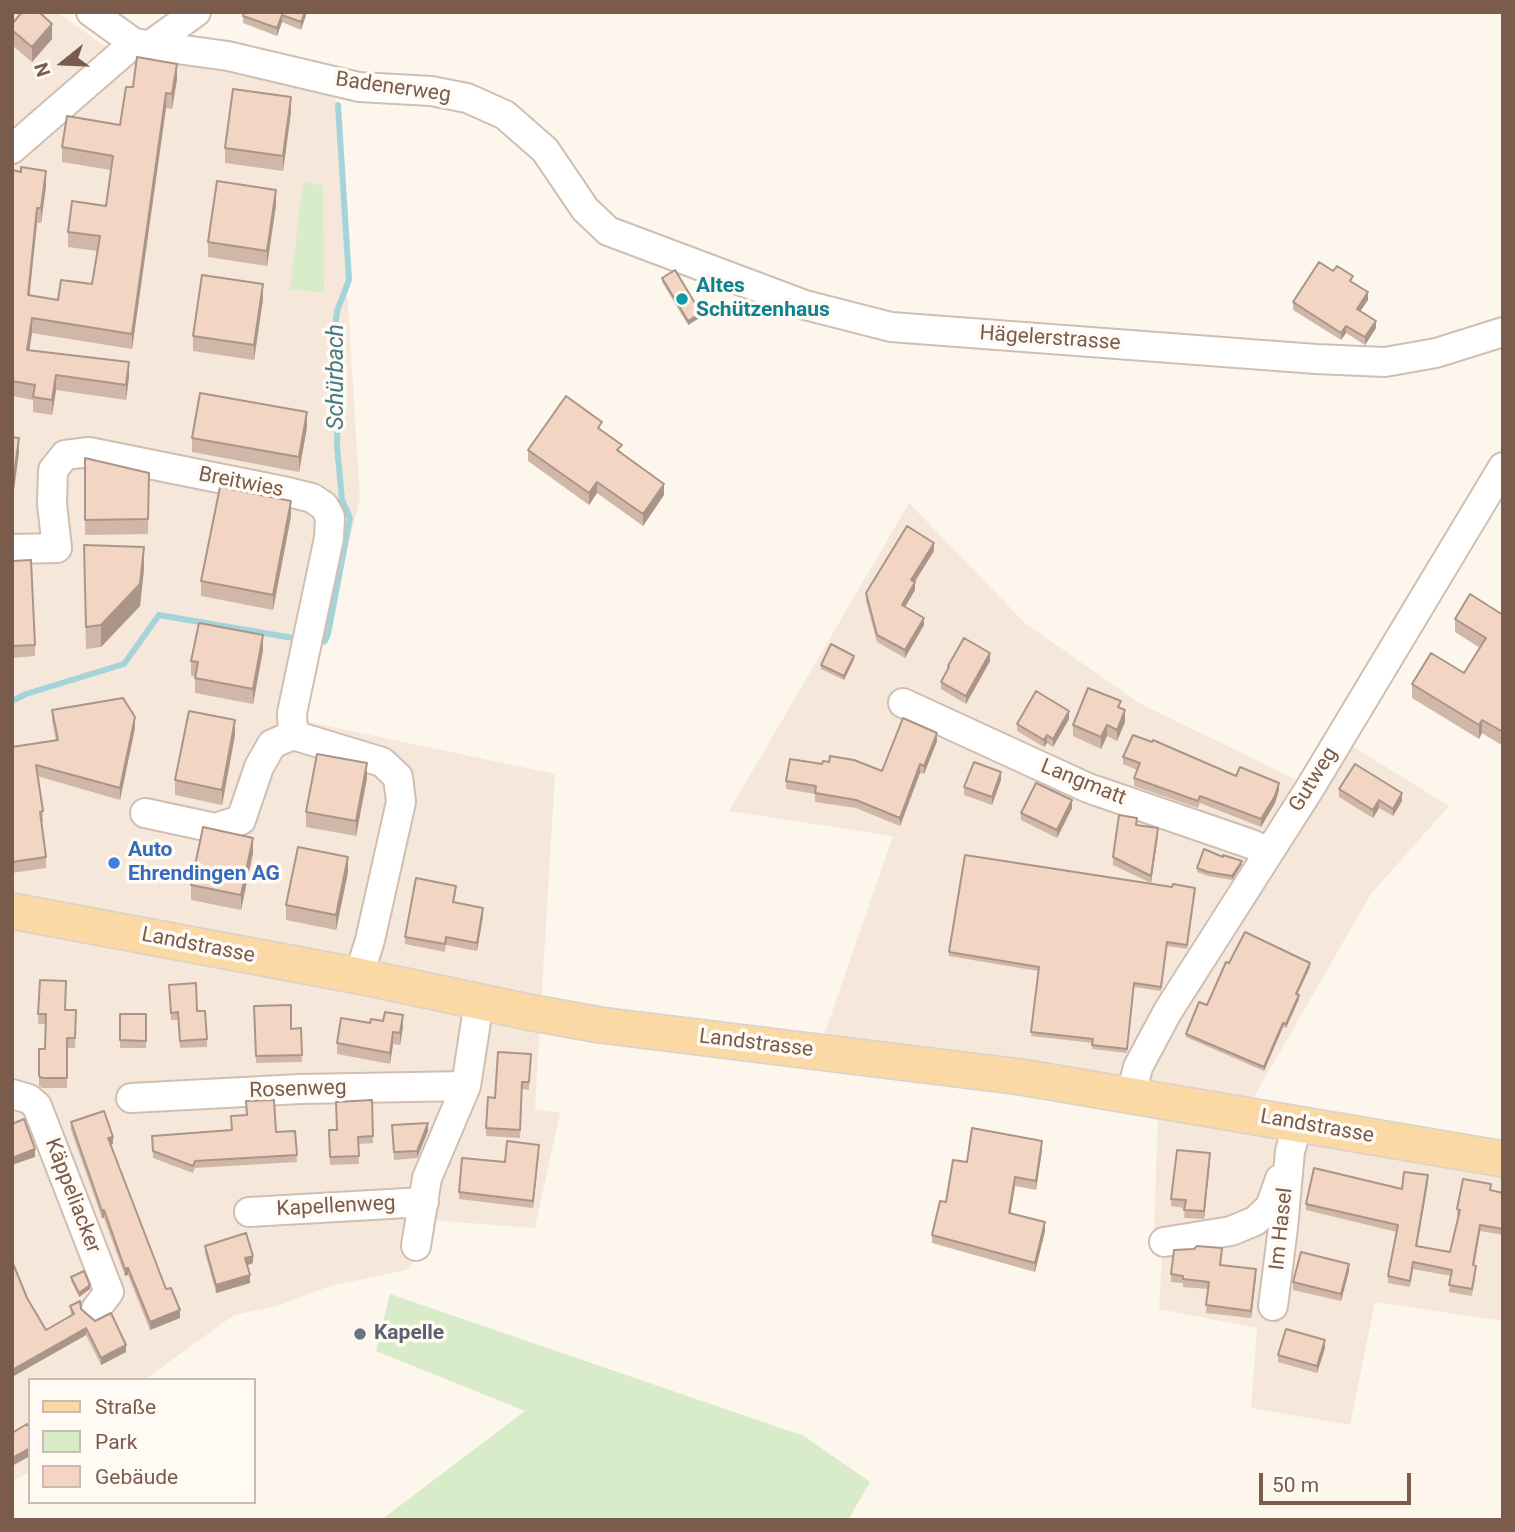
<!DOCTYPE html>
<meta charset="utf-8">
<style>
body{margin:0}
#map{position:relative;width:1515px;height:1532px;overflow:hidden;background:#fdf6ec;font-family:Roboto,sans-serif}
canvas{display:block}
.frame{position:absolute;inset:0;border:14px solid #7a5c4d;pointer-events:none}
.legend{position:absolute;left:28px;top:1378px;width:228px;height:126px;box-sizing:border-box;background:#fffaf3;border:2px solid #cabbb1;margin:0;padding:9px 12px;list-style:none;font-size:21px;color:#7a5c4d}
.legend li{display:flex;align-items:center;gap:14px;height:35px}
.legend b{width:35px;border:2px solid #cabbb1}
.north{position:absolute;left:28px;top:28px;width:70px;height:70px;-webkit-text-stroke:5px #fffaf3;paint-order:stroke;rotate:252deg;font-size:19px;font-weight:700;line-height:28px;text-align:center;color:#7a5c4d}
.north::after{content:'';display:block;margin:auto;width:24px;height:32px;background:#7a5c4d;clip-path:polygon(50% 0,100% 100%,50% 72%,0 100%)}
.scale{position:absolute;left:1259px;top:1473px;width:152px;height:32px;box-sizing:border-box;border:4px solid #7a5c4d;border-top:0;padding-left:9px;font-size:21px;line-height:24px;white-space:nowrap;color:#7a5c4d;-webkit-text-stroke:5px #fffaf3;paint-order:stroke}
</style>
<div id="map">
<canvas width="1515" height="1532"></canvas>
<div class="frame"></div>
<ul class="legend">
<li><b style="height:9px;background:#fbd9a5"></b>Straße</li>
<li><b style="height:19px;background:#d8ecc9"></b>Park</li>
<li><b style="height:19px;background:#f3d5c3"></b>Gebäude</li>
</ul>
<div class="north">N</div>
<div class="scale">50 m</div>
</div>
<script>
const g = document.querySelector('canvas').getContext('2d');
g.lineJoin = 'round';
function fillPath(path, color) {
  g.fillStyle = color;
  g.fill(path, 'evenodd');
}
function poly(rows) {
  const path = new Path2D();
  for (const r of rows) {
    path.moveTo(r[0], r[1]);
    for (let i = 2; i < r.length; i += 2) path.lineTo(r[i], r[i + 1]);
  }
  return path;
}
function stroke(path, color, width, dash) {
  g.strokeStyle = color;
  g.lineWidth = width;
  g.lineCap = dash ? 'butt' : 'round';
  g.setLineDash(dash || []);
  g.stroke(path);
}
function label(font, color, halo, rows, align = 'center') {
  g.font = font + ' Roboto,sans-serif';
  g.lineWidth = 7;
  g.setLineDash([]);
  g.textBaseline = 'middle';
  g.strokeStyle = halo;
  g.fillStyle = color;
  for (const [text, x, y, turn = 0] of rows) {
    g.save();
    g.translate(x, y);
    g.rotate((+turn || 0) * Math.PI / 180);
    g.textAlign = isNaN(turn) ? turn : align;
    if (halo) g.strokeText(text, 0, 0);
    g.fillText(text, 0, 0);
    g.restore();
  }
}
fillPath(poly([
 [12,12,57,12,102,44,130,58,213,60,335,92,360,499,304,721,555,774,535,1109,560,1113,535,1228,428,1220,420,1253,407,1270,330,1286,277,1306,234,1315,144,1380,30,1380,30,1471,12,1482],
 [909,503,1025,623,1139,703,1299,781,1328,731,1449,806,1371,894,1251,1102,823,1038,893,836,729,811],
 [1158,1115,1503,1172,1503,1321,1375,1302,1350,1425,1251,1408,1257,1328,1159,1309,1162,1259,1154,1229]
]), '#f5e8da');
fillPath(poly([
 [303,182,323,186,324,293,290,289],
 [390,1294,804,1436,870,1482,848,1520,381,1520,525,1411,376,1351]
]), '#d8ecc9');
stroke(poly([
 [318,643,325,641,328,634,350,518,342,500,337,446,338,402,333,343,337,311,349,280,338,105],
 [12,701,26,694,124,664,159,615,299,639]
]), '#a5d3da', 6);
const minor = poly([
 [91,12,134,43,228,56,359,87,431,91,467,98,505,115,545,150,585,209,608,231,805,305,891,327,1316,359,1385,362,1436,353,1503,332],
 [149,46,196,12],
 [12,149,134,43],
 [12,549,57,548,52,504,53,470,65,455,89,452,288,492,312,498,324,506,330,517,329,538,292,713,293,735],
 [903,703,1088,788,1251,844,1268,852],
 [145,813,215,828,241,820,259,767,272,744,293,735,382,762,398,777,401,802,370,940,359,976],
 [12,1094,29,1099,37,1106,109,1292,96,1309],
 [1131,1094,1138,1067,1168,1011,1310,788,1503,467],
 [131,1098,300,1089,466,1086],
 [249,1212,424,1202],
 [1164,1242,1231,1231,1255,1221,1270,1207,1280,1179],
 [416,1246,427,1178,466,1086,479,1002],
 [1273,1306,1283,1228,1290,1151,1298,1124]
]);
const major = poly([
 [12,911,359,976,528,1012,600,1025,1021,1077,1503,1159]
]);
stroke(minor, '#d1beb0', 32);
stroke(major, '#dad1cd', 38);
stroke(minor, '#fff', 28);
stroke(major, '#fbd9a5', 35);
fillPath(poly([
 [307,12,301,30,282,22,277,36,243,23,243,16],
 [12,24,52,39,32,62,12,45],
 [177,79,172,109,166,108,132,349,32,333,29,350,129,377,126,400,56,390,52,415,33,412,33,400,12,396,12,170,46,186,41,223,37,223,29,295,58,300,92,284,98,251,68,247,68,232,106,206,111,170,62,162,62,147,120,125,133,87],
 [291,112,283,171,225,163,225,148],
 [276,205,267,266,208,257,208,242],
 [662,278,701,317,688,325,662,282],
 [1353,282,1368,300,1360,311,1376,328,1365,345,1346,333,1341,340,1293,310,1293,302],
 [263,299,254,360,193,351,193,336],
 [307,427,299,472,192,452,192,438],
 [602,431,622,453,664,495,643,526,597,493,589,505,528,461,528,450],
 [85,458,149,473,148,534,85,535],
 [291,516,273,610,201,596,201,581],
 [84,545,144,569,140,606,101,647,86,649],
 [934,551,915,582,915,590,905,607,924,625,905,658,877,642,866,601,866,593],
 [12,561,35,645,35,656,12,658],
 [1503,615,1503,746,1482,733,1479,739,1412,698,1412,684,1464,673,1480,648,1455,632,1455,619],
 [263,650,253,704,195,693,195,676,191,676,191,661],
 [854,659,844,680,821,669,821,665],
 [990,661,966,704,941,689,941,682,948,670,948,666],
 [1121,708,1125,722,1117,741,1107,736,1101,749,1073,736,1073,725],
 [52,710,135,728,120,800,37,776,43,811,43,822,41,823,46,857,46,868,12,873,12,747,56,741,52,721],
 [1069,719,1053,747,1047,743,1044,747,1017,731,1017,724],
 [235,735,222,805,175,795,175,780],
 [937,741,924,774,920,773,900,826,856,808,815,802,815,794,786,789,786,781,822,764,882,771],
 [1123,757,1279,790,1275,803,1261,827,1200,803,1198,808,1134,786,1134,778,1137,770,1123,764],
 [367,778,356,836,306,827,306,812],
 [1001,780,992,805,964,795,964,787],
 [1339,789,1402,801,1393,816,1379,808,1373,818,1339,797],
 [1072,808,1057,838,1021,820,1021,813],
 [1137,825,1158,835,1151,883,1113,865,1113,857],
 [253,853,241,910,191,900,191,885],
 [1242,864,1232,880,1208,876,1197,872,1197,868],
 [348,872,336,930,286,920,286,905],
 [1195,892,1187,949,1167,946,1161,991,1134,987,1127,1053,1092,1049,1093,1043,1031,1036,1038,971,949,956,949,952],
 [456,893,454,903,483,916,477,951,446,945,445,952,405,944,405,937],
 [1229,963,1310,967,1297,994,1299,999,1286,1028,1283,1027,1264,1071,1186,1037,1186,1034,1207,1005],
 [40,980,65,1010,76,1010,75,1048,67,1048,67,1088,42,1088,39,1086,39,1049,45,1049,46,1024,38,1024],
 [169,985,197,1011,207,1039,207,1047,180,1048,178,1020,171,1020],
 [254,1006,291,1029,301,1028,302,1062,256,1063],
 [120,1014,146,1014,146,1048,120,1048],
 [370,1023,403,1027,400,1045,393,1044,390,1064,337,1054,337,1043],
 [531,1054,529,1090,522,1089,520,1138,486,1136,486,1128],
 [372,1100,373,1143,358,1144,359,1164,330,1165,329,1130,337,1130],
 [71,1122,113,1144,111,1145,166,1289,180,1318,150,1330,128,1275,125,1276,104,1218,102,1218,71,1130],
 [392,1125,428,1131,417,1158,394,1160],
 [295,1131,297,1162,195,1168,193,1173,153,1158,152,1136],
 [1042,1150,1036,1190,1015,1186,1010,1214,1045,1231,1035,1272,932,1243,932,1235,946,1202,967,1162],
 [539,1153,533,1208,459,1199,459,1192,505,1162],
 [1210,1161,1204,1219,1184,1218,1185,1208,1171,1206,1171,1199],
 [1428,1182,1417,1246,1450,1252,1459,1216,1457,1216,1457,1209,1491,1190,1503,1193,1503,1235,1480,1231,1474,1265,1476,1272,1472,1296,1449,1292,1451,1276,1413,1269,1410,1287,1388,1283,1388,1276,1397,1232,1306,1210,1306,1204,1402,1189],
 [205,1246,253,1263,247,1265,250,1283,216,1293,205,1253],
 [1222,1256,1221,1265,1256,1277,1251,1318,1206,1313,1208,1289,1183,1287,1183,1283,1171,1282,1171,1274],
 [1349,1271,1341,1301,1293,1290,1293,1282],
 [71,1277,90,1289,79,1297,71,1281],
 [27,1298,46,1330,71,1315,70,1306,81,1309,126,1352,101,1365,86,1335,12,1377],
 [1325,1348,1317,1373,1278,1362,1278,1355]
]), '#d1b7a8');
fillPath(poly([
 [305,12,307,12,301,30,301,22],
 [282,15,282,22,277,36,277,28],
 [52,24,52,39,32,62,32,47],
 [177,64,177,79,172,109,172,94],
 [166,93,166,108,132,349,132,334],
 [291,97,291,112,283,171,283,156],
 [46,171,46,186,41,223,41,208],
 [276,190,276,205,267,266,267,251],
 [37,208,37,223,28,310,28,295],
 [263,284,263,299,254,360,254,345],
 [1368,292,1368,300,1357,316,1357,309],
 [701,313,701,317,688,325,688,321],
 [32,318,32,333,27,365,27,350],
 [1376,321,1376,328,1365,345,1365,337],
 [1346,326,1346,333,1341,340,1341,333],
 [129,362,129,377,126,400,126,385],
 [56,375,56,390,52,415,52,400],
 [307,412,307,427,299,472,299,457],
 [19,438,19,452,12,506,12,491],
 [597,482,597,493,589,505,589,493],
 [664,484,664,495,643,526,643,514],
 [291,501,291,516,273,610,273,595],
 [934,543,934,551,911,587,911,580],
 [144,547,144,569,140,606,101,647,101,625],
 [915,582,915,590,902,612,902,605],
 [924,618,924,625,905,658,905,650],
 [263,635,263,650,253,704,253,689],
 [990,653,990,661,966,704,966,696],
 [854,656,854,659,844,680,844,676],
 [1125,710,1125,722,1117,741,1117,730],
 [1069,711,1069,719,1053,747,1053,739],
 [135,717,135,728,120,800,120,788],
 [235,720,235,735,222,805,222,790],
 [1482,720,1482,733,1479,739,1479,725],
 [1107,725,1107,736,1101,749,1101,737],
 [937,733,937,741,924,774,924,766],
 [1047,735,1047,743,1044,747,1044,740],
 [367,763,367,778,356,836,356,821],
 [920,764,920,773,900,826,900,818],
 [1001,772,1001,780,992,805,992,797],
 [1279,783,1279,790,1275,803,1261,827,1261,819],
 [1402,793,1402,801,1393,816,1393,809],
 [1072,800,1072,808,1057,838,1057,830],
 [1379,800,1379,808,1373,818,1373,810],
 [1158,828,1158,835,1151,883,1151,876],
 [253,838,253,853,241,910,241,895],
 [348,857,348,872,336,930,336,915],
 [1242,861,1242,864,1232,880,1232,876],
 [483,908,483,916,477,951,477,943],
 [1310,963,1310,967,1296,997,1296,994],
 [1299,995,1299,999,1286,1028,1286,1024],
 [403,1015,403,1027,400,1045,400,1033],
 [1283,1023,1283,1027,1264,1071,1264,1067],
 [393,1032,393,1044,390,1064,390,1053],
 [428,1123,428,1131,417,1158,417,1151],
 [113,1137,113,1144,108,1146,108,1138],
 [1042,1141,1042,1150,1036,1190,1036,1181],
 [539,1145,539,1153,533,1208,533,1201],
 [35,1149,35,1157,12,1165,12,1158],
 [1210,1153,1210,1161,1204,1219,1204,1211],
 [1428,1175,1428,1182,1416,1252,1416,1246],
 [1015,1177,1015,1186,1009,1222,1009,1213],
 [104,1210,104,1218,102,1218,102,1211],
 [1045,1222,1045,1231,1035,1272,1035,1263],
 [1480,1225,1480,1231,1473,1271,1473,1265],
 [253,1256,253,1263,245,1266,245,1258],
 [1349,1264,1349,1271,1341,1301,1341,1294],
 [128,1268,128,1275,125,1276,125,1269],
 [1256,1269,1256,1277,1251,1318,1251,1311],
 [250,1275,250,1283,216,1293,216,1285],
 [90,1285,90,1289,79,1297,79,1293],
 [180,1310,180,1318,150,1330,150,1322],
 [86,1328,86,1335,12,1377,12,1370],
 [1325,1340,1325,1348,1317,1373,1317,1366],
 [126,1345,126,1352,101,1365,101,1358],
 [30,1448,30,1456,12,1466,12,1458]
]), '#aa9588');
const building = poly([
 [22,12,39,12,52,24,32,47,12,30,12,24,22,12],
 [244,12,305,12,301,22,282,15,277,28,243,16,244,12],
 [137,57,177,64,172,94,166,93,132,334,32,318,27,350,129,362,126,385,56,375,52,400,33,397,35,385,12,381,12,170,21,172,21,167,46,171,41,208,37,208,28,295,58,300,61,280,92,284,100,236,68,232,72,201,106,206,113,156,62,147,67,116,120,125,126,87,133,87,137,57],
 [233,89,291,97,283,156,225,148,233,89],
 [217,181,276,190,267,251,208,242,217,181],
 [1319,262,1333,271,1337,266,1353,276,1350,281,1368,292,1357,309,1376,321,1365,337,1346,326,1341,333,1293,302,1319,262],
 [675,270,701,313,688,321,662,278,675,270],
 [202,275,263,284,254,345,193,336,202,275],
 [200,393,307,412,299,457,192,438,200,393],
 [566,396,602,422,598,428,622,445,617,450,664,484,643,514,597,482,589,493,528,450,566,396],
 [12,437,19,438,12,491,12,437],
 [85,458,149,473,148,519,85,520,85,458],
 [220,487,291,501,273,595,201,581,220,487],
 [907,526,934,543,911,580,915,582,902,605,924,618,905,650,877,635,866,593,907,526],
 [84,545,144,547,140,584,101,625,86,627,84,545],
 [31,560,35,645,12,646,12,561,31,560],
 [1470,594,1503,615,1503,732,1482,720,1479,725,1412,684,1431,653,1464,673,1486,638,1455,619,1470,594],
 [199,623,263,635,253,689,195,678,198,662,191,661,199,623],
 [964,638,990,653,966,696,941,682,949,667,948,666,964,638],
 [831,644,854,656,844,676,821,665,831,644],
 [1088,688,1121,701,1118,707,1125,710,1117,730,1107,725,1101,737,1073,725,1088,688],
 [1036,691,1069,711,1053,739,1047,735,1044,740,1017,724,1036,691],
 [123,698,135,717,120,788,36,765,43,811,40,812,46,857,12,862,12,747,58,740,52,710,123,698],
 [189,711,235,720,222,790,175,780,189,711],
 [903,718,937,733,924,766,920,764,900,818,856,800,815,793,816,786,786,781,790,759,822,764,823,761,829,762,830,756,854,760,882,771,903,718],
 [1133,735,1152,742,1153,740,1236,776,1240,767,1279,783,1275,796,1261,819,1200,796,1198,801,1134,778,1140,763,1123,757,1133,735],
 [317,754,367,763,356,821,306,812,317,754],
 [974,762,1001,772,992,797,964,787,974,762],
 [1355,764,1402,793,1393,809,1379,800,1373,810,1339,789,1355,764],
 [1036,783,1072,800,1057,830,1021,813,1036,783],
 [1119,815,1137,818,1136,825,1158,828,1151,876,1113,857,1119,815],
 [203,827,253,838,241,895,191,885,203,827],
 [298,847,348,857,336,915,286,905,298,847],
 [1204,849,1223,857,1223,855,1242,861,1232,876,1208,872,1197,868,1204,849],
 [965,855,1172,887,1173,884,1195,888,1187,945,1167,942,1161,987,1134,983,1127,1049,1092,1045,1093,1039,1031,1032,1039,967,949,952,965,855],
 [416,878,456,886,453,902,483,908,477,943,446,937,445,944,405,937,416,878],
 [1245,932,1310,963,1296,994,1299,995,1286,1024,1283,1023,1264,1067,1186,1034,1199,1002,1207,1005,1226,962,1229,963,1245,932],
 [40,980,66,981,65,1010,76,1010,75,1038,67,1038,67,1078,42,1078,39,1076,39,1049,45,1049,46,1014,38,1014,40,980],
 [196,983,197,1011,205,1011,207,1039,180,1041,178,1012,171,1013,169,985,196,983],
 [291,1005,291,1029,301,1028,302,1055,256,1056,254,1006,291,1005],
 [385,1012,403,1015,400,1033,393,1032,390,1053,337,1043,341,1018,370,1023,371,1019,383,1021,385,1012],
 [120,1014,146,1014,146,1041,120,1040,120,1014],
 [498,1052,531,1054,529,1082,522,1082,520,1130,486,1128,488,1097,495,1098,498,1052],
 [274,1100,276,1132,295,1131,297,1155,195,1161,193,1166,153,1151,152,1136,232,1130,231,1116,247,1115,246,1101,274,1100],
 [372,1100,373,1136,358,1137,359,1156,330,1157,329,1130,337,1130,336,1102,372,1100],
 [104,1111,113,1137,108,1138,166,1289,171,1288,180,1310,150,1322,128,1268,125,1269,104,1210,102,1211,71,1122,104,1111],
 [24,1119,35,1149,12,1158,12,1124,24,1119],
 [428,1123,417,1151,394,1152,392,1125,428,1123],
 [972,1128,1042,1141,1036,1181,1015,1177,1009,1213,1045,1222,1035,1263,932,1235,940,1201,946,1202,953,1160,967,1162,972,1128],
 [507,1141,539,1145,533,1201,459,1192,462,1158,505,1162,507,1141],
 [1177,1150,1210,1153,1204,1211,1184,1210,1186,1200,1171,1199,1177,1150],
 [1314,1168,1402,1189,1404,1172,1428,1175,1416,1246,1450,1252,1460,1210,1457,1209,1463,1179,1491,1184,1490,1190,1503,1193,1503,1229,1480,1225,1473,1265,1476,1266,1472,1289,1449,1285,1452,1270,1413,1262,1410,1281,1388,1276,1398,1225,1306,1204,1314,1168],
 [246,1233,253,1256,245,1258,250,1275,216,1285,205,1246,246,1233],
 [1197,1246,1222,1248,1220,1265,1256,1269,1251,1311,1206,1305,1209,1282,1183,1279,1183,1276,1171,1274,1174,1250,1194,1249,1197,1246],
 [1301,1252,1349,1264,1341,1294,1293,1282,1301,1252],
 [12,1261,27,1298,46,1330,74,1314,70,1306,80,1301,81,1309,95,1321,111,1313,126,1345,101,1358,86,1328,12,1370,12,1261],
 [84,1271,90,1285,79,1293,71,1277,84,1271],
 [1286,1329,1325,1340,1317,1366,1278,1355,1286,1329],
 [27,1424,30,1429,30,1448,12,1458,12,1433,27,1424]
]);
fillPath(building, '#f3d5c3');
stroke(building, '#aa9588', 2);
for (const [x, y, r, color] of [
 [682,299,7,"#0f9aa8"],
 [114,863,7,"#3f7fe0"],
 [360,1334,7,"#6b7280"]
]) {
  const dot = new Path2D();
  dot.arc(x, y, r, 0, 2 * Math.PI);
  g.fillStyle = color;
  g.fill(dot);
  stroke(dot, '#fffaf3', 2.5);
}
label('21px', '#7a5c4d', '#fffaf3', [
 ["Badenerweg",393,88,8],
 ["Hägelerstrasse",1050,339,4],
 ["Breitwies",241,483,11],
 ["Gutweg",1314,780,-58],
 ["Langmatt",1083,783,22],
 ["Landstrasse",198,946,11],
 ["Landstrasse",756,1044,7],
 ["Rosenweg",298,1090,-2],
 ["Landstrasse",1317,1127,10],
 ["Käppeliacker",72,1196,69],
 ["Kapellenweg",336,1207,-3],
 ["Im Hasel",1282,1229,-84]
]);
label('bold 21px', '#0d838f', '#fffaf3', [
 ["Altes",696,287],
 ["Schützenhaus",696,311]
], 'left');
label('bold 21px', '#366cbe', '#fffaf3', [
 ["Auto",128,851],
 ["Ehrendingen AG",128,875]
], 'left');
label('bold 21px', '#5b616d', '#fffaf3', [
 ["Kapelle",374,1334]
], 'left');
label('italic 23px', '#437c86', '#fffaf3', [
 ["Schürbach",337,377,-90]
]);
</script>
